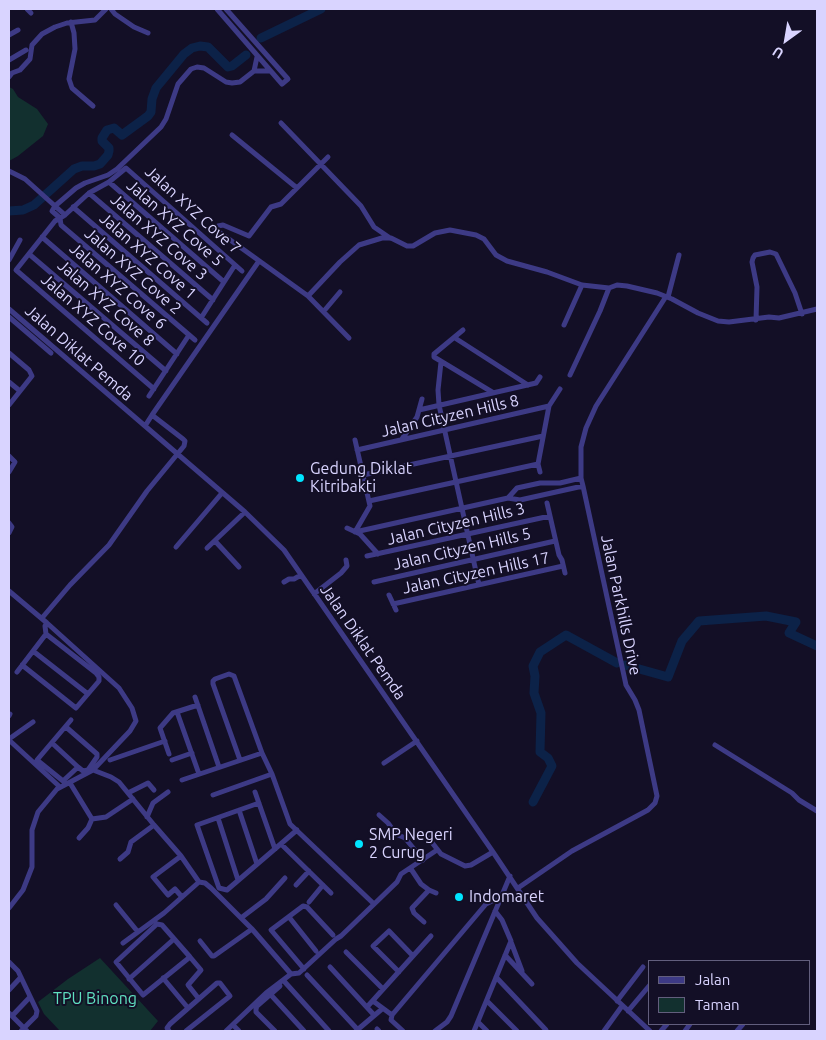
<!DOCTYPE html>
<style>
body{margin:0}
#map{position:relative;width:826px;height:1040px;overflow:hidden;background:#130f26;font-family:Ubuntu,sans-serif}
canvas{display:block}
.frame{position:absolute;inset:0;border:10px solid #d9d4ff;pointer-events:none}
.legend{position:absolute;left:648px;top:960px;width:162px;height:65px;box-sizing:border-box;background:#130f26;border:1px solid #625e7d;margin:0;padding:6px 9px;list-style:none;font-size:15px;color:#d9d4ff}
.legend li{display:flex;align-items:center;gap:10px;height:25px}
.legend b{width:25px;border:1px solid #625e7d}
.north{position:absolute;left:761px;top:15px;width:50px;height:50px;-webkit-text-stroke:4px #130f26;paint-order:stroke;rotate:212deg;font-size:14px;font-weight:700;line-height:20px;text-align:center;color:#d9d4ff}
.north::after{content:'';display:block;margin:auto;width:18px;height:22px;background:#d9d4ff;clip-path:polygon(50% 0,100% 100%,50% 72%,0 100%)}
</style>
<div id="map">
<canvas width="826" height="1040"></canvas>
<div class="frame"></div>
<ul class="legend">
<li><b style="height:6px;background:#3d3a85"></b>Jalan</li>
<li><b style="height:14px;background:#12302f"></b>Taman</li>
</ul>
<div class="north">U</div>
</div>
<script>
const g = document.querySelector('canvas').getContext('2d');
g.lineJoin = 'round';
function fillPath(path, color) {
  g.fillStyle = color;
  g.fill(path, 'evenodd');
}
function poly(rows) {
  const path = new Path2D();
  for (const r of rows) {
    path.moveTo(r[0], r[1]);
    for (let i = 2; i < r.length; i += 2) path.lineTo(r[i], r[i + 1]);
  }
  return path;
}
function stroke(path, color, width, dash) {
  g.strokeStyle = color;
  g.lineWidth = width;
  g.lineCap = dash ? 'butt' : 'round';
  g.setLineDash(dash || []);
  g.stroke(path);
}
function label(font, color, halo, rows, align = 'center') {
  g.font = font + ' Ubuntu,sans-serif';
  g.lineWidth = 4;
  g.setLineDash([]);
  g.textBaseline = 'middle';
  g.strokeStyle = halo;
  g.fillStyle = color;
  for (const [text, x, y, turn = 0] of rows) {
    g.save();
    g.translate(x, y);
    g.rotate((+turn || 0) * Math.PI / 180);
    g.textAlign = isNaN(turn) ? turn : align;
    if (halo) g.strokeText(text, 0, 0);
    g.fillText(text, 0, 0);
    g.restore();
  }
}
fillPath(poly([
 [9,87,13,89,18,97,37,109,48,124,43,136,18,156,9,161],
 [100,958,158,1021,150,1031,138,1030,136,1031,60,1031,44,1014,38,1002,68,979]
]), '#12302f');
stroke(poly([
 [261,38,321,9],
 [9,211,23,210,34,205,74,169,82,166,94,166,100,164,108,155,109,151,109,148,102,141,102,138,107,130,114,128,122,135,148,116,151,112,152,99,156,88,184,54,192,48,200,46,208,47,228,67,232,66,246,55],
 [625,665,668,677,682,641,699,621,766,616,796,622,789,633,817,646],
 [533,802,552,766,548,758,540,752,541,713,534,693,535,676,533,666,540,652,566,635,617,663]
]), '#0c2248', 9);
stroke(poly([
 [27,9,31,13],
 [111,9,115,14,134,27,148,33],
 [217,9,282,84,288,79,226,9],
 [71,22,74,33,75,49,69,79,72,88,93,106],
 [9,35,18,30],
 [9,60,26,50],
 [254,71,257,57],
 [9,77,12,73,20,70,30,59,32,45,42,34,55,27,67,23,95,20,106,9],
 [281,123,361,206,374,227,390,238],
 [232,135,297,188],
 [328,157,281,204,271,207,249,236,223,225,218,226,215,229,308,296,349,338],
 [9,171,25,179,55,206,76,188,85,183,108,175,117,169,161,127,166,119,178,84,191,69,197,67,204,68,226,82,232,83,240,82,254,71,269,71],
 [109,182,224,282],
 [89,193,213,300],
 [73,207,207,323],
 [60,218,61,225,195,340],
 [60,218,52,211,55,206,65,215],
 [42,237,177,354],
 [29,254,166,371],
 [9,260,20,240],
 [308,296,340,262,359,245,382,238,391,238,407,246,413,246,435,233,450,230,476,235,484,239,496,255,507,261,547,272,582,285,609,288,617,285,627,286,657,293,672,299,698,313,718,321,729,322,769,317,779,318,817,309],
 [668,297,679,255],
 [9,309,245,512,284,550,493,852,537,918,577,963,650,1031],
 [324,311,340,292],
 [9,317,51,353],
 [201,318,235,265],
 [756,320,757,287,752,262,753,258,755,255,770,252,776,254,795,293,802,314],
 [564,325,582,285],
 [463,330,434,354,434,357,492,392],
 [455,338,528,385],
 [9,353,29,370,32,376,9,405],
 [441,362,438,390,439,405,479,585],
 [570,375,600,311,609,288],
 [9,382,20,391],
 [154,389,16,270,55,221,65,215,89,193,109,182,126,168,242,271],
 [149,396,189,335],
 [419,410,536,383,540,377],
 [145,426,152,415],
 [402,439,417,417,422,399],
 [355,440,370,506,355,532],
 [357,450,549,406],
 [9,456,15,462,9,472],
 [540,472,538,464,549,406,560,389],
 [363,475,543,436],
 [508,498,517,488,540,483,560,483,581,478],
 [369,501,538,464],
 [547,503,559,555,562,560,565,573],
 [9,523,12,527,9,533],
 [347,528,360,534,378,554],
 [355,532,508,498,520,500,583,486],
 [215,541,239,567],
 [176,547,222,493],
 [207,548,245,512],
 [367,556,550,516],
 [284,582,289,579,294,579,301,575],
 [374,582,555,541],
 [9,591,47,623,119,688,132,708,136,721,130,731,93,770],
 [314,594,341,573,347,566,346,560],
 [389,595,396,610],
 [393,604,563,566],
 [42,618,70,585,109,545,147,491,184,446,185,441,183,439,152,415,259,261],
 [33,651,88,694],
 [22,665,76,708,99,681,99,677,96,673,46,634],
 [17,672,46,634,45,626,47,623],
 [195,697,219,767],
 [177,712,199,774],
 [9,716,10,714],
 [66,727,97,754,97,757,88,770,83,771,78,767,63,781,37,760,71,720],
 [9,739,33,722],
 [9,740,60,787],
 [52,743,78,767],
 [715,745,792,793,799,800,817,811],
 [169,754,160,728,173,713,198,705],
 [110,760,165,741],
 [172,760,192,753],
 [240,760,213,684,213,681,215,679,229,674,234,676,262,753,272,774,290,824,374,904],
 [384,763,417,741],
 [182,780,262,753],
 [70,783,92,819],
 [255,792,275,849],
 [128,793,148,783,154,790],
 [213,795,272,774],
 [259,803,197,825,219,888,227,890,297,830],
 [239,810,257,864],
 [379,815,388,823,396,834,405,838,423,860],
 [147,817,153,803,168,792],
 [218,818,238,880],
 [426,835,441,854,465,866,471,865,493,852],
 [79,838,88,828,92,819,106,817,133,799],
 [281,844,331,893],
 [181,856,153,877,168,895,175,889,182,897],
 [120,859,128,852,131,842,154,825],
 [411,869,421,884,429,890,436,893],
 [296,885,309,871],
 [518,888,572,851,648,810,655,803,657,796,639,710,635,700,626,685,583,486,581,478,581,447,586,428,596,406,665,298],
 [309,902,323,885],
 [116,905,138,932,164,913,199,882],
 [9,908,23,890,32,867,32,830,38,812,57,789,93,770,111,777,119,782,154,825,181,856,199,882,205,883,211,888,252,929,291,974],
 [289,917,316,951],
 [241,918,266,899,285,878],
 [424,922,414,913,412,908,429,890],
 [157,924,162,925,190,957,143,995,116,962,157,924],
 [200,941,212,956,214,956,252,929],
 [511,942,522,971],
 [123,943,138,932],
 [346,952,383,989],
 [505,955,532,984],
 [190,957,201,970,188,985,199,999],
 [9,962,18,971,37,1011,36,1016,21,1031],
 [330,967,374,1015],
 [304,969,271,930,303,906,307,907,333,935],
 [399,972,373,946,389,931,413,956],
 [307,975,358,1030],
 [496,977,546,1030],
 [163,978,188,1008],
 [129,979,174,939],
 [283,980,329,1031],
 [9,990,21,977],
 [271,995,304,1031],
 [373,1001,392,1015,391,1020,403,1031],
 [487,1001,517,1031],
 [617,1001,643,967],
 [367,1007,431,936],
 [628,1011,649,986],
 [9,1013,27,1031],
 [392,1015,486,904,492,901,499,900],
 [12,1016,30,997],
 [478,1022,487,1031],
 [233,1025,239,1031],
 [377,1029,379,1031],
 [169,1031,167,1028,170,1024,217,983,220,983,230,996,186,1031],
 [226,1031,266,993,291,974,299,973,336,939,341,936,397,882,401,874,437,850],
 [275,1031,256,1012,256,1009,257,1006,280,986],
 [356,1031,382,1009],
 [435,1031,447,1022,451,1016,510,876],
 [474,1031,511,941,502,920,495,911],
 [604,1031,622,1006],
 [661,1031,667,1024],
 [685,1031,690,1024],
 [737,1031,743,1024]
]), '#3d3a85', 5);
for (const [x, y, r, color] of [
 [300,478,5,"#00e5ff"],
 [359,844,5,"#00e5ff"],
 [459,897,5,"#00e5ff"]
]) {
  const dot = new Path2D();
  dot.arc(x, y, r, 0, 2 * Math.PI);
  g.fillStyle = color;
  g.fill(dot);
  stroke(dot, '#130f26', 2);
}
label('16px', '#d9d4ff', '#130f26', [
 ["Jalan XYZ Cove 7",193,210,42],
 ["Jalan XYZ Cove 5",175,223,41],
 ["Jalan XYZ Cove 3",159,237,41],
 ["Jalan XYZ Cove 1",148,256,41],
 ["Jalan XYZ Cove 2",133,271,41],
 ["Jalan XYZ Cove 6",118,286,41],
 ["Jalan XYZ Cove 8",106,303,41],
 ["Jalan XYZ Cove 10",93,320,41],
 ["Jalan Diklat Pemda",79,353,41],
 ["Jalan Cityzen Hills 8",450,416,-13],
 ["Jalan Cityzen Hills 3",456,524,-13],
 ["Jalan Cityzen Hills 5",462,549,-13],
 ["Jalan Cityzen Hills 17",476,573,-12],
 ["Jalan Parkhills Drive",621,605,78],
 ["Jalan Diklat Pemda",363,642,55]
]);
label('16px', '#d9d4ff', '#130f26', [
 ["Gedung Diklat",310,469],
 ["Kitribakti",310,487],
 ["SMP Negeri",369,835],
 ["2 Curug",369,853],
 ["Indomaret",469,897]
], 'left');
label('16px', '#5fe0c0', '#130f26', [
 ["TPU Binong",95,999]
]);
</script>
